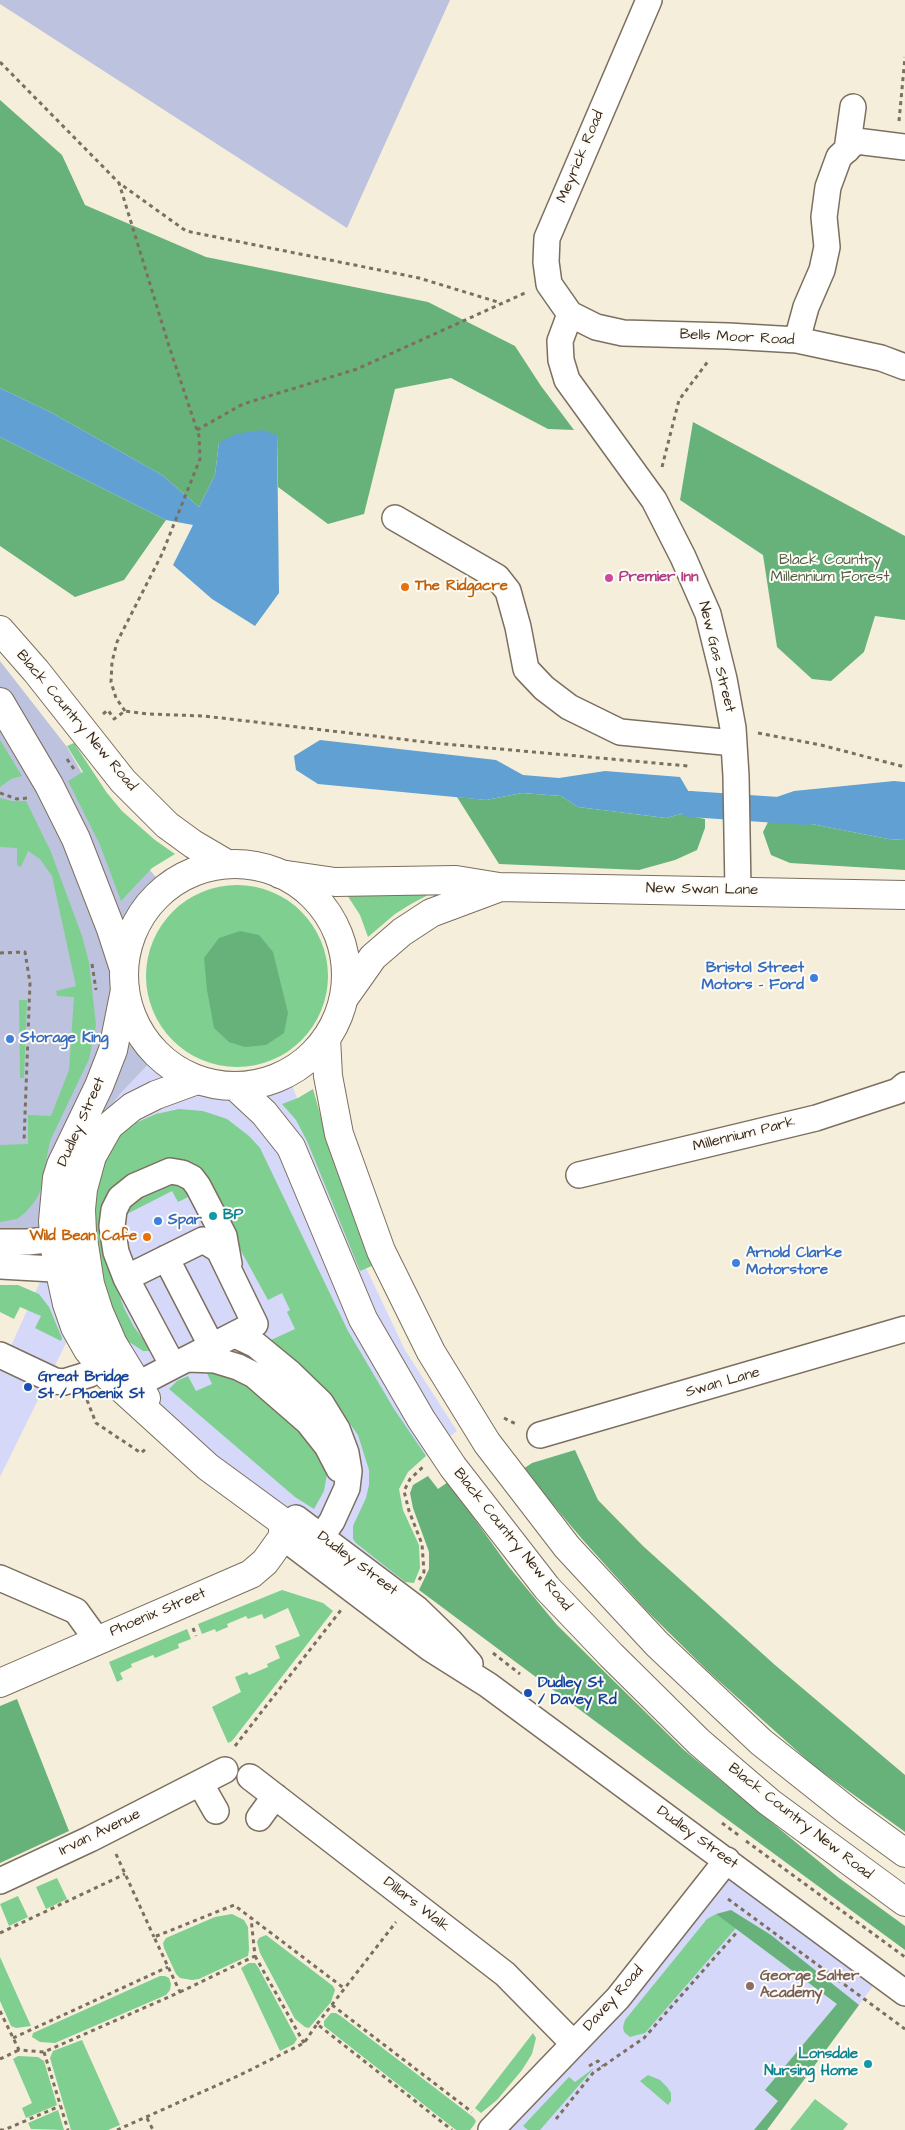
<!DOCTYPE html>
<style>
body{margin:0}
canvas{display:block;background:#f5eeda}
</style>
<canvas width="905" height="2130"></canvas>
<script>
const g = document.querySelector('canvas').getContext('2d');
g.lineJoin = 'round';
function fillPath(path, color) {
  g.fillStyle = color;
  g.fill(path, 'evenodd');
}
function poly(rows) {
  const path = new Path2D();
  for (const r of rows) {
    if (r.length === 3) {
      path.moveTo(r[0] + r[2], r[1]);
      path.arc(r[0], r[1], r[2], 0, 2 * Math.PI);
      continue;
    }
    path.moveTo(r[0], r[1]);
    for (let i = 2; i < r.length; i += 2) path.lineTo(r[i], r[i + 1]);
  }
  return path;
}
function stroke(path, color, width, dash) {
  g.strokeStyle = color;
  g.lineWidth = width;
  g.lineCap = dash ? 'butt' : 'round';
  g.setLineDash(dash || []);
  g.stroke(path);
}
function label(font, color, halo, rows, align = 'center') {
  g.font = font + ' "Architects Daughter",sans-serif';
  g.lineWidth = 4;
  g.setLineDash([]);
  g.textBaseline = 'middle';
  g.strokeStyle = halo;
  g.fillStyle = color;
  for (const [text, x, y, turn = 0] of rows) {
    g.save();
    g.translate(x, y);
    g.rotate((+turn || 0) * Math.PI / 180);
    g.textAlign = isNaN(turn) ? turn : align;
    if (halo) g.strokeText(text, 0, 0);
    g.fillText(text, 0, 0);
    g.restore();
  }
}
fillPath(poly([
 [157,1055,183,1073,216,1084,235,1086,256,1084,287,1073,366,1268,405,1350,457,1431,419,1461,388,1477,407,1563,381,1599,70,1335,0,1477,0,1370,55,1249,67,1192,76,1161,94,1129,120,1094],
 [727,1860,881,1975,767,2130,491,2130]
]), '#d5d8f9');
fillPath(poly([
 [0,0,450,0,347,228,0,4],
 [0,661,67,747,111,824,165,888,144,911,133,931,126,954,133,1019,138,1030,157,1055,120,1094,94,1129,76,1161,67,1192,67,1223,0,1252]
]), '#bdc3de');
fillPath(poly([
 [0,740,22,776,11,779,0,787],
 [74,743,107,793,122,811,155,840,175,854,152,868,121,901,100,845,68,781,83,772,67,746],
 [0,798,12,801,26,801,51,852,82,936,89,962,96,1025,89,1059,50,1141,40,1192,35,1201,26,1212,17,1219,0,1222,0,1145,28,1144,28,1115,51,1116,69,1070,74,997,57,996,56,991,76,986,52,876,40,859,28,851,21,867,17,865,17,848,0,847],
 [237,976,91],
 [447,890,428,895,411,904,395,914,368,937,360,915,347,895],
 [19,1000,27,1000,24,1078,20,1078],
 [313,1089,332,1157,374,1265,360,1271,307,1141,296,1120,282,1104,298,1098],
 [179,1109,203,1111,227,1119,249,1136,260,1148,348,1331,394,1409,426,1456,408,1472,399,1489,403,1510,419,1545,420,1568,414,1583,405,1582,356,1543,353,1539,353,1526,366,1498,369,1485,369,1470,358,1435,339,1408,286,1353,271,1340,295,1329,287,1312,290,1310,282,1293,268,1300,201,1178,118,1187,110,1269,124,1308,134,1327,152,1351,143,1351,120,1336,109,1313,90,1222,105,1151,122,1132,133,1124,156,1114],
 [170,1177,192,1195,178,1202,172,1191,125,1215,124,1205],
 [0,1285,18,1285,39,1294,49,1307,62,1338,61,1341,35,1328,41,1316,20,1307,14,1319,0,1312],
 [206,1371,244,1380,303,1430,325,1465,327,1474,324,1491,314,1509,295,1497,169,1389,177,1381,188,1376,196,1391,212,1384],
 [282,1590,323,1603,333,1611,232,1741,228,1743,212,1707,241,1692,235,1677,247,1672,249,1675,268,1667,267,1664,280,1658,275,1646,300,1636,288,1608,264,1619,262,1614,248,1619,246,1616,227,1624,228,1627,216,1632,215,1629,202,1634,198,1624],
 [187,1629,191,1639,178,1644,179,1648,155,1658,153,1655,131,1664,132,1667,120,1673,123,1679,117,1682,109,1662],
 [57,1878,67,1899,46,1909,36,1887],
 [18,1896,28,1917,9,1926,0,1904],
 [232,1914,244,1920,248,1927,249,1950,248,1956,199,1979,192,1980,180,1978,176,1974,164,1948,163,1943,166,1938,215,1917],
 [716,1914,736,1928,645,2033,630,2037,624,2032,623,2027,625,2020,707,1919],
 [266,1935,333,1986,335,1990,331,2002,309,2028,305,2027,295,2019,260,1953,257,1942,259,1938],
 [0,1957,21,2004,31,2026,16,2028,11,2026,0,2001],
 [249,1963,255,1963,258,1967,297,2039,294,2044,280,2051,241,1968],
 [160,1976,165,1976,169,1978,171,1984,170,1990,166,1995,55,2043,40,2042,32,2037,33,2033],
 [331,2013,336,2013,342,2017,473,2117,476,2121,474,2125,470,2130,456,2130,324,2026,324,2021],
 [533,2033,536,2038,532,2054,522,2070,497,2100,481,2113,475,2108],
 [82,2040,120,2125,108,2130,71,2130,50,2058,53,2051],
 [18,2056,38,2057,44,2061,57,2105,26,2118,22,2108,32,2103,13,2059],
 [594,2068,540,2130,528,2130,523,2126,569,2077,575,2082],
 [648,2075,660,2080,667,2087,671,2093,671,2101,668,2105,640,2081],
 [815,2099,848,2124,843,2130,790,2130],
 [58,2110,64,2130,31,2129,28,2123]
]), '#7fcf90');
fillPath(poly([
 [0,100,62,155,85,205,206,257,428,302,515,346,541,386,574,430,548,429,451,378,395,389,364,514,328,524,278,487,277,435,219,442,215,475,199,507,162,475,52,413,0,388],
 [693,422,905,536,905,620,875,616,864,652,831,681,812,679,777,647,763,555,680,500],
 [0,437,166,520,124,580,75,597,0,546],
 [522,793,561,796,578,807,666,818,681,814,705,819,705,828,697,850,675,860,639,870,499,864,457,797,486,800],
 [771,816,888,839,905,840,905,870,790,863,771,855,763,832],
 [240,931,259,935,273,952,288,1013,284,1033,266,1045,245,1047,229,1042,214,1028,207,990,204,958,219,938],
 [575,1450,598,1500,643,1546,775,1665,905,1775,905,1832,814,1766,710,1673,646,1610,582,1539,523,1469,532,1463],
 [428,1476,438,1489,448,1482,509,1567,557,1625,684,1750,839,1878,905,1926,905,1950,705,1803,419,1590,429,1569,429,1552,413,1508,410,1493,413,1485],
 [17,1699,69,1831,0,1863,0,1706],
 [731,1910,771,1935,859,2005,767,2130,754,2130,778,2101,765,2090,837,2004,716,1914]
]), '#67b27a');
fillPath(poly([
 [0,388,52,413,162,475,199,507,215,475,219,442,236,434,262,430,277,435,279,593,255,626,212,599,173,565,193,525,166,520,0,437],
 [320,740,496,760,523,775,559,778,605,771,680,777,690,794,681,814,666,818,578,807,561,796,522,793,486,800,318,784,296,770,294,756],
 [894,781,905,782,905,840,888,839,771,816,768,800,794,791]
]), '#61a0d3');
stroke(poly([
 [690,804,807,812]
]), '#61a0d3', 26);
const minor = poly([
 [847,150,853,107],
 [570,314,560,341,561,360,567,380,654,500,683,557,708,614,724,679,733,728,736,776,738,891],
 [570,314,596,327,623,333,728,336,797,340,881,358,905,367],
 [570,314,549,284,546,262,547,238,649,0],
 [797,340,806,307,822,270,827,247,824,217,828,187,839,157,856,141,905,147],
 [395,518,497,577,508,591,518,627,526,669,544,688,569,707,620,732,734,743],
 [579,1175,816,1118,898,1091,905,1085],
 [0,1242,28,1242,75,1237],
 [166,1258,212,1347],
 [0,1266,71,1270,67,1223,81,1209],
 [126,1278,116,1252,112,1226,114,1210,120,1198,135,1186,170,1171,182,1173,192,1178,198,1186,224,1236,229,1264],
 [235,1335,256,1345,290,1373,321,1403,337,1429,346,1453,349,1471,347,1488,332,1521,308,1556],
 [0,1355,55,1381,64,1382,90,1374,117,1355],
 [188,1359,215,1360,238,1367,254,1375,308,1422,327,1446,339,1469],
 [125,1391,173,1366,255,1324,219,1250,203,1240,126,1278,173,1366],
 [540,1435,905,1329],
 [296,1518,417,1609,450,1641,470,1664],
 [283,1537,431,1649,488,1685,905,1993],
 [0,1578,76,1611,97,1640],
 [250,1777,505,1974,573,2043],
 [200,1783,216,1811],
 [259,1818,275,1796],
 [0,1881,90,1839,225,1770],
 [491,2130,618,1998,727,1860]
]);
const major = poly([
 [280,874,335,882,456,880,499,887,905,895],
 [125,990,113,1050,99,1086,61,1165,57,1178,53,1221,55,1249,67,1304,75,1327,88,1350,109,1377,208,1467,283,1522,283,1537],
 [344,998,373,957,402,932,431,913,498,888],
 [146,1398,113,1344,99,1312,90,1284,82,1232,81,1209,83,1189,92,1156,109,1126,132,1107,156,1095,197,1080],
 [0,1683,251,1574,265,1562,293,1523]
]);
const highway = poly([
 [0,630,36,671,123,781,167,825,193,844,227,864],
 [0,702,49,785,76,839,111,929,123,966],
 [235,975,111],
 [326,1038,328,1076,339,1134,381,1251,431,1352,487,1443,567,1547,657,1644,761,1742,849,1812,905,1853],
 [235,1086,264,1113,291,1147,363,1319,421,1419,453,1467,547,1588,611,1655,699,1742,769,1802,905,1902]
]);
stroke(minor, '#7c6f60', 28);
stroke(major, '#7c6f60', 30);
stroke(highway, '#7c6f60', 30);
stroke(poly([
 [0,62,119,183],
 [899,121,905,57],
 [197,430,243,404,357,369,525,293],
 [662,467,679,400,709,360],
 [125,711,116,698,111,682,112,662,117,642,162,554,200,459,199,436,169,346,119,183,186,231,419,278,501,303],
 [103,714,108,710,114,719,125,711,148,714,204,716,434,743,688,766],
 [758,733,821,745,905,767],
 [67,759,74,769,71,771],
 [0,793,17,799,27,798],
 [0,953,25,952,30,983,24,1141],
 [92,964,96,990],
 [87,1400,96,1423,141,1453,148,1447],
 [504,1418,518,1425],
 [419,1580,424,1572,422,1544,409,1511,404,1491,410,1479,423,1467],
 [193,1628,196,1636],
 [493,1653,520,1674],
 [235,1746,341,1610],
 [722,1823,741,1837],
 [746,1841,905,1957],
 [116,1854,154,1937],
 [728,1899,905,2029],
 [0,1933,125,1874],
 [255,1956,304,2043],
 [180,1992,255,1956,251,1918],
 [332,2005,472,2112],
 [0,2011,19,2050,44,2052,180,1992,154,1937,234,1905,345,1989],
 [317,2024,396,1922],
 [13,2038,168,1967],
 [44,2052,68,2130],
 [0,2059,19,2050],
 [589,2066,598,2061,603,2066],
 [147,2118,153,2130],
 [556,2119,593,2073,644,2038,737,1932],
 [0,2130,4,2130,60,2106],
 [117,2130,240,2075,304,2043,317,2024,452,2130]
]), '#7c6f60', 3, [4, 4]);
stroke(minor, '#fff', 25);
stroke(major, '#fff', 28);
stroke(highway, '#fff', 28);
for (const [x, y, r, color] of [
 [609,578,5,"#d1479c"],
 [405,587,5,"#e8710a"],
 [814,978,5,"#3f7fe0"],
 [10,1039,5,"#3f7fe0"],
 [213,1216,5,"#0f9aa8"],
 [158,1221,5,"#3f7fe0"],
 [147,1237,5,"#e8710a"],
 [736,1263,5,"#3f7fe0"],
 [28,1387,5,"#1a4fb4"],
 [528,1693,5,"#1a4fb4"],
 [750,1986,5,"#8d6e63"],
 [868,2064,5,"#0f9aa8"]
]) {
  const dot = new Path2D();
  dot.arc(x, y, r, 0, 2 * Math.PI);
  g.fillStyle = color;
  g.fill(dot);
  stroke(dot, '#fdfcf7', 2);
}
label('15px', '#3b2a1e', '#fdfcf7', [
 ["Meyrick Road",581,157,-67],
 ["Bells Moor Road",737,338,3],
 ["New Gas Street",716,657,76],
 ["Black Country New Road",76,721,50],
 ["New Swan Lane",702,890,1],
 ["Dudley Street",82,1122,-66],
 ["Millennium Park",744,1135,-14],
 ["Swan Lane",723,1383,-16],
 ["Black Country New Road",512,1540,51],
 ["Dudley Street",357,1564,37],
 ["Phoenix Street",158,1613,-23],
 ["Black Country New Road",800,1822,38],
 ["Irvan Avenue",100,1833,-26],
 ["Dudley Street",697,1838,36],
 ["Dillars Walk",416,1905,38],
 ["Davey Road",614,1999,-48]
]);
label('15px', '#4f5c40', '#fdfcf7', [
 ["Black Country",830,561],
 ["Millennium Forest",830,578]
]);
label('bold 15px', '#b23c85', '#fdfcf7', [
 ["Premier Inn",619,578]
], 'left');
label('bold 15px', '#c56008', '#fdfcf7', [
 ["The Ridgacre",415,587],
 ["Wild Bean Cafe",137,1237,"right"]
], 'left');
label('bold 15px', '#366cbe', '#fdfcf7', [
 ["Bristol Street",804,969,"right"],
 ["Motors - Ford",804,986,"right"],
 ["Storage King",20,1039],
 ["Spar",168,1221],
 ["Arnold Clarke",746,1254],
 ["Motorstore",746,1271]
], 'left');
label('bold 15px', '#0d838f', '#fdfcf7', [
 ["BP",223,1216],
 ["Lonsdale",858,2055,"right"],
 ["Nursing Home",858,2072,"right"]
], 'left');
label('bold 15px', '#164399', '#fdfcf7', [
 ["Great Bridge",38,1378],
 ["St / Phoenix St",38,1395],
 ["Dudley St",538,1684],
 ["/ Davey Rd",538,1701]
], 'left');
label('bold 15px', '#785e54', '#fdfcf7', [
 ["George Salter",760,1977],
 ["Academy",760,1994]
], 'left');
</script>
